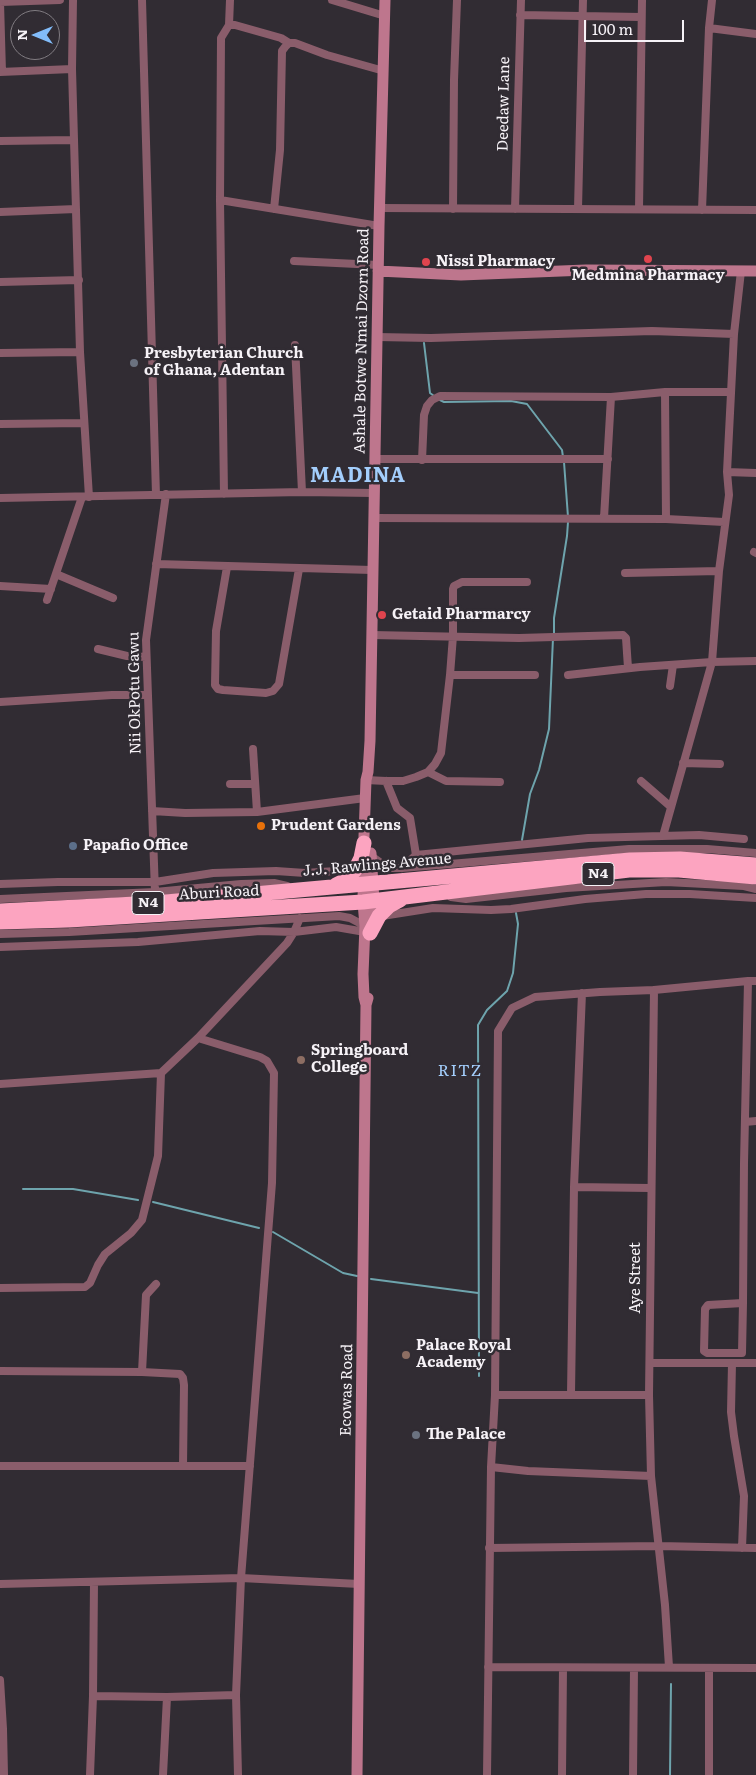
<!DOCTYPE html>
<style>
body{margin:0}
#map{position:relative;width:756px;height:1775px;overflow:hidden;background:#312c33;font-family:Literata,serif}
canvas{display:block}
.north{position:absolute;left:10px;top:10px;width:50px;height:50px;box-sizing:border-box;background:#312c33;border:1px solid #807b81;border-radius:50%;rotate:270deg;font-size:14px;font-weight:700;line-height:20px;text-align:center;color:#f6f2f7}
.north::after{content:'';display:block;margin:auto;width:18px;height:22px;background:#82bcfa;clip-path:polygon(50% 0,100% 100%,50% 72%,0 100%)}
.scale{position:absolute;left:584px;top:20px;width:100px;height:22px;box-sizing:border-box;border:2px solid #f6f2f7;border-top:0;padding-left:6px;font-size:15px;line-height:18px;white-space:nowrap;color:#f6f2f7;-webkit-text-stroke:4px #312c33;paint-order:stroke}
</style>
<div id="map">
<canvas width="756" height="1775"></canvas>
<div class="north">N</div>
<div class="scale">100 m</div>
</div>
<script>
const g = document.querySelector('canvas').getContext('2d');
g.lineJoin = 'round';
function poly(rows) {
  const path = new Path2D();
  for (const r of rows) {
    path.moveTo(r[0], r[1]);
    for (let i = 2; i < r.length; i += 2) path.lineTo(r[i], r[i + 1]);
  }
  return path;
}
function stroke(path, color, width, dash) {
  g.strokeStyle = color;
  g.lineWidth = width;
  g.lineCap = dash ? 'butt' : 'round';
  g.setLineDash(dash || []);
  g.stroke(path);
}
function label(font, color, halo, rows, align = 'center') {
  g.font = font + ' Literata,serif';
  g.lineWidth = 5;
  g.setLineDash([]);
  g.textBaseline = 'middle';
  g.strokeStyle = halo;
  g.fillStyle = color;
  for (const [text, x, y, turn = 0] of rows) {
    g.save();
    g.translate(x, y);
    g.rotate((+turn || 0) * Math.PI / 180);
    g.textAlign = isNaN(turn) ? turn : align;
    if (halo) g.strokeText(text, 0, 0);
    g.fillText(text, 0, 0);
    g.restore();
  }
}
stroke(poly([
 [424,343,430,393,434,396],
 [440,400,444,402,511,401,527,404,562,450,563,457],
 [564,462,568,517],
 [554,634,554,618,567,536,568,522],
 [522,840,530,794,539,770,549,729,553,638],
 [23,1189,73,1189,138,1200],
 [153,1202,259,1228],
 [273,1232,343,1273,357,1276],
 [371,1279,478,1293],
 [479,1376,478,1025,487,1010,507,991,513,973,518,924,516,913],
 [670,1775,671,1684]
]), '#6ea4ad', 2);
stroke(poly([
 [73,0,72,69,80,352,89,497],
 [142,0,156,495],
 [332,0,385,16],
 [520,15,641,17],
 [229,25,230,0],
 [709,28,756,34],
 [0,72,72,69],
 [2,72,0,2,60,0],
 [0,141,74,140],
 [220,200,379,226],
 [380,208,756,210],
 [274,209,280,150,282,51,285,47,289,43,295,43,327,55,384,71],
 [453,209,454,80,457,0],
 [515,209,521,0],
 [578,209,583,0],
 [639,209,642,0],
 [702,210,709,28,712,0],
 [0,212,76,209],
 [294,261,378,265],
 [0,282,79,280],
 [377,337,431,338,652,331,734,334],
 [295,345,302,492],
 [0,353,80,352],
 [665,392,666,519],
 [0,424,83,423],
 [375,459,608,459],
 [422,460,424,415,427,406,432,400,440,396,611,397,665,392,731,392],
 [727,472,756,473],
 [224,494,220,200,221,38,229,25,235,25,281,38,289,43],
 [0,498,302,492,373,493],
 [373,518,666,519,724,522],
 [604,518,611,397],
 [754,552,756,553],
 [156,564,372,570],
 [227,567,216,631,215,685,218,689,223,690,266,693,273,691,279,684,299,569],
 [625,573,719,571],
 [56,574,113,598],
 [0,586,51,589],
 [47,600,82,497],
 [372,635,519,638,623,635,626,638,628,668],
 [98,649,127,656,146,657],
 [450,675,535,675],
 [568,675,640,667,712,662,756,661],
 [670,686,673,665],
 [0,702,112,695,148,695],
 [253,749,257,812],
 [683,763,720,764],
 [428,772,446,781,500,782],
 [366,780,386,781,403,781,416,777,428,772,435,764,441,753,450,675,453,636,453,589,454,586,462,582,527,582],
 [386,781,397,808,410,818,416,855],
 [641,781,671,807],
 [230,784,255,784],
 [152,811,185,813,257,812,365,798],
 [663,836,712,662,719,571,729,495,727,472,734,334,741,271],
 [370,858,374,858,388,868,402,868,629,849,707,849,756,853],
 [402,868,416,855,588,838,699,835,744,839],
 [0,884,58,882,155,882,213,873,276,871,305,873,352,870],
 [155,892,146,640,166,494],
 [451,897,466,899,566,888,666,882,744,886,756,889],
 [0,899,155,892,241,884,274,883,287,886],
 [382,916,433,908,491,910,511,909,585,899,646,894,690,894,756,898],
 [0,934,69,932,339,916,350,918,365,926],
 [0,947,138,942,260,931,294,932,336,927,365,932],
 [198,1038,260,1057,267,1061,274,1073,272,1183,241,1578,236,1695,238,1775],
 [0,1084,161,1073,198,1038,287,943,294,932,300,918],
 [745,1122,756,1121],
 [574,1187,650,1188],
 [0,1288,85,1287,90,1283,98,1265,105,1254,131,1233,142,1220,158,1156,161,1073],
 [743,1303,708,1305,705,1309,704,1351,707,1353,742,1353,743,1303,744,1163,748,981],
 [650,1363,756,1363],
 [732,1363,731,1412,734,1436,744,1496,742,1548],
 [0,1371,142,1372,180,1374,183,1378,184,1385,183,1466],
 [142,1372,146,1295,156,1284],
 [571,1394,574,1187,582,993],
 [495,1395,649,1395],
 [0,1466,250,1466],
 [491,1467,495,1395,498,1031,512,1008,535,997,600,992,654,990],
 [489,1548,659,1546,756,1548],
 [0,1584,241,1578,359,1584],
 [488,1667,756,1668],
 [669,1667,665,1605,651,1476,649,1395,654,990,748,981,756,981],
 [0,1680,3,1729,4,1775],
 [93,1696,167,1697,236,1695],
 [90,1775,93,1696,94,1582],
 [163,1775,167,1697],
 [487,1775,491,1467,528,1471,651,1476],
 [562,1775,563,1668],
 [633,1775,634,1668],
 [709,1775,709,1668]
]), '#8a5d6b', 8);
stroke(poly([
 [378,271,461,275,586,270,756,271],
 [371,853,374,901,371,927],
 [366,1005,364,997,363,974,365,926,363,902,364,836,366,780,368,772,370,741,379,226,385,0],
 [357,1775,366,1005,368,998]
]), '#be768d', 11);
stroke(poly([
 [336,885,344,881,355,870,361,858,364,843],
 [0,911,155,903,630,860,680,859,756,865],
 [0,922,69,920,363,902,629,870,679,870,756,877],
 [370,933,379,916,389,906,400,900]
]), '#fca4c0', 15);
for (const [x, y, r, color] of [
 [648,259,5,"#e0444e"],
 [426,262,5,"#e0444e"],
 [134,363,5,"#6b7280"],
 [382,615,5,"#e0444e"],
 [261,826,5,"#e8710a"],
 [73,846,5,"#5c6f8a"],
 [301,1060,5,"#8d6e63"],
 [406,1355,5,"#8d6e63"],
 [416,1435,5,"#6b7280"]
]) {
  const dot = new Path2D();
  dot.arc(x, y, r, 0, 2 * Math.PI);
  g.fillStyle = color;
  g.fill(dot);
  stroke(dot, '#312c33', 2);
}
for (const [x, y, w] of [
 [598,874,32],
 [148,903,32]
]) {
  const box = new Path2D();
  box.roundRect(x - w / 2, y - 11.5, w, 23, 4);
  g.fillStyle = '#312c33';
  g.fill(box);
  stroke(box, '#f6f2f7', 1);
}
label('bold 14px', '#f6f2f7', null, [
 ["N4",598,874],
 ["N4",148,903]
]);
label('15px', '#f6f2f7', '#312c33', [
 ["Deedaw Lane",504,104,-89],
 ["Ashale Botwe Nmai Dzorn Road",362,341,-89],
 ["Nii OkPotu Gawu",135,693,-91],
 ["J.J. Rawlings Avenue",377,865,-5],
 ["Aburi Road",219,893,-3],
 ["Aye Street",636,1278,-90],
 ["Ecowas Road",347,1390,-89]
]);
label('bold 15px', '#f6f2f7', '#312c33', [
 ["Nissi Pharmacy",436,262],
 ["Medmina Pharmacy",648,276,"center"],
 ["Presbyterian Church",144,354],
 ["of Ghana, Adentan",144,371],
 ["Getaid Pharmarcy",392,615],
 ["Prudent Gardens",271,826],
 ["Papafio Office",83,846],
 ["Springboard",311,1051],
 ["College",311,1068],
 ["Palace Royal",416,1346],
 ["Academy",416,1363],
 ["The Palace",426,1435]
], 'left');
g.letterSpacing = '1px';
label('16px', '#a3cefc', '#312c33', [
 ["RITZ",460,1071]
]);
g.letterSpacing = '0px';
g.letterSpacing = '1px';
label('bold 20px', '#a3cefc', '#312c33', [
 ["MADINA",358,476]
]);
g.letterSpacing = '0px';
</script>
